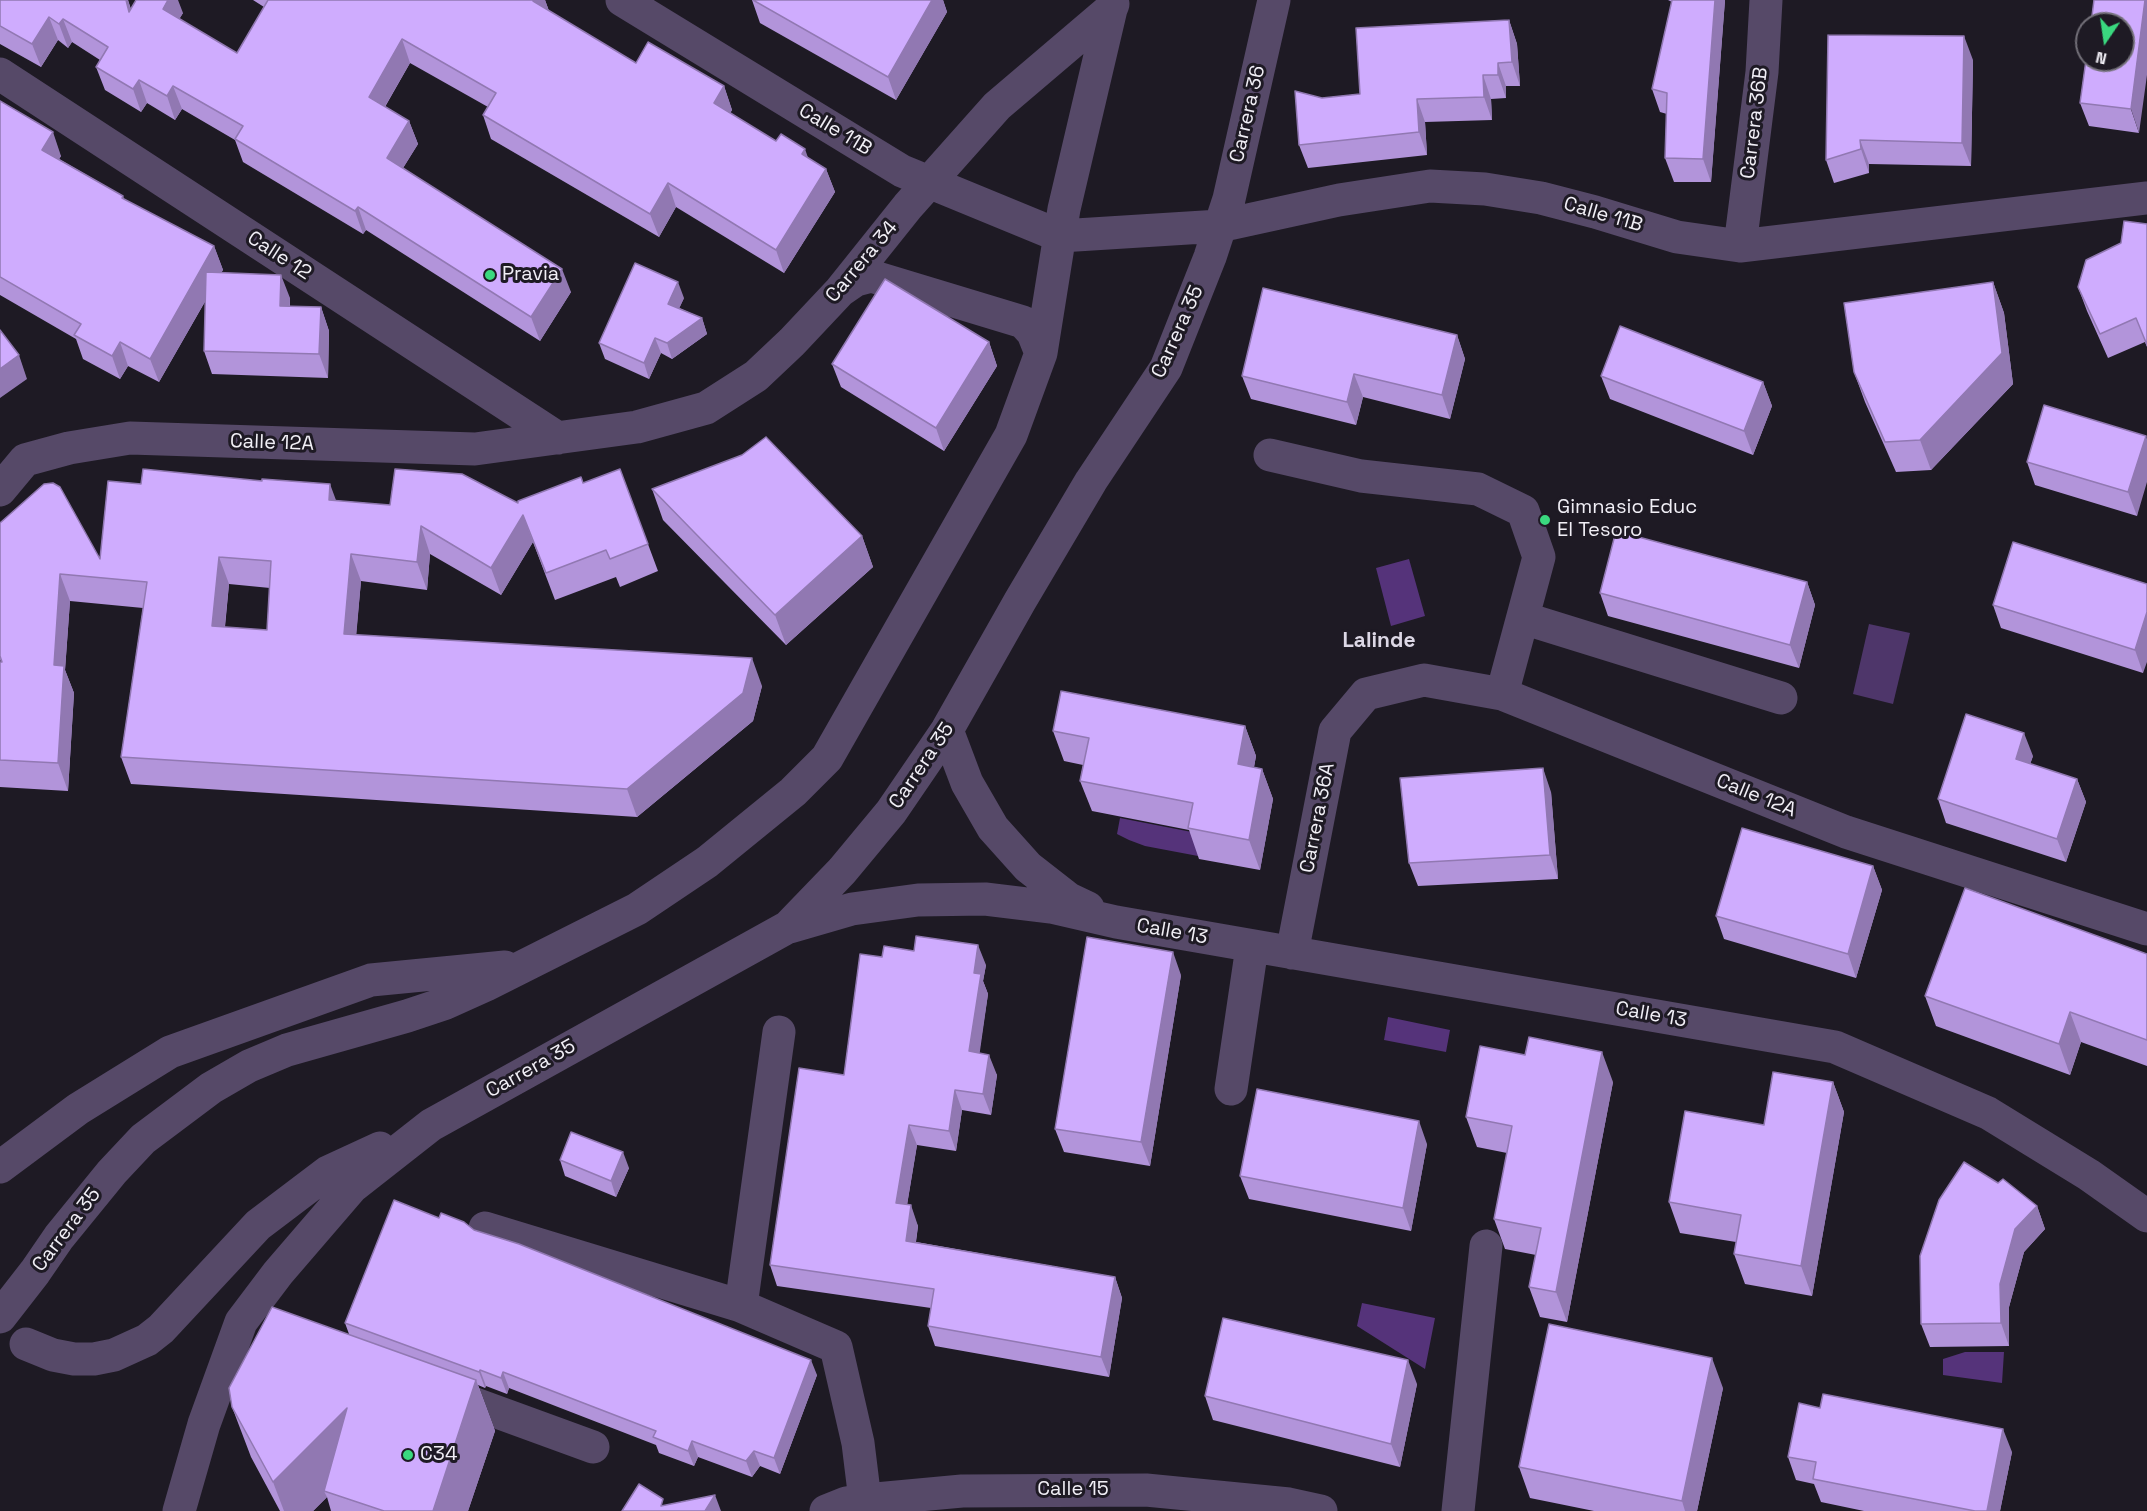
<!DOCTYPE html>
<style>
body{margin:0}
#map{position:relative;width:2147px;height:1511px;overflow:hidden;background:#1e1a24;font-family:"Space Grotesk",sans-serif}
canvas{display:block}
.north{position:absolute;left:2075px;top:12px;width:60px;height:60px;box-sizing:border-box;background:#1e1a24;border:2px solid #726f78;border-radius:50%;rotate:193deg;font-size:16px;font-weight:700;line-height:24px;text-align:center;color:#f1eff6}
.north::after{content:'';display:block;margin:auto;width:21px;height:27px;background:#3ad87f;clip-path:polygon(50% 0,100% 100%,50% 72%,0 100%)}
</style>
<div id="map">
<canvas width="2147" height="1511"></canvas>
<div class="north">N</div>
</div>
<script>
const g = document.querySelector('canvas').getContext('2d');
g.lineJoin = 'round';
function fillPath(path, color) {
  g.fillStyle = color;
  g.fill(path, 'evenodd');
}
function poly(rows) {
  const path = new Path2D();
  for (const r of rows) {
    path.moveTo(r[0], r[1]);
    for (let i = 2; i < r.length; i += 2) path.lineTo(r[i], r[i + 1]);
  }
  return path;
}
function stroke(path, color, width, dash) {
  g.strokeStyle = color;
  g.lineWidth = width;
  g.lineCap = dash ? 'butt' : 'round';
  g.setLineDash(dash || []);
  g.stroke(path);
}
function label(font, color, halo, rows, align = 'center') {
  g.font = font + ' "Space Grotesk",sans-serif';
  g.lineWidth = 6;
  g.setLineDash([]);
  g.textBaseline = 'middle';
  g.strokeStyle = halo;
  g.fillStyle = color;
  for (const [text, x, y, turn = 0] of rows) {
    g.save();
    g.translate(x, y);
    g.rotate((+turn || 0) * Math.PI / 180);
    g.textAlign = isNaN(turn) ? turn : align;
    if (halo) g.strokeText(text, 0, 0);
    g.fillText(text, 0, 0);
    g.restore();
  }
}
fillPath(poly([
 [1869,624,1910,633,1893,704,1853,694]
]), '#4e366a');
fillPath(poly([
 [1409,559,1425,616,1391,626,1376,568],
 [1120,818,1202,834,1198,856,1145,846,1129,840,1117,834],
 [1388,1017,1450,1030,1446,1052,1384,1040],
 [1362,1303,1435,1318,1425,1369,1357,1326],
 [1965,1352,2004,1352,2002,1383,1943,1375,1943,1359]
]), '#55337a');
stroke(poly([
 [622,0,902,171,1060,236,1220,226,1339,200,1430,186,1485,189,1541,198,1595,212,1677,237,1740,246,2147,198],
 [0,74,558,438],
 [1740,246,1762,72,1766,0],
 [840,291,856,280,871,276,1023,322,1033,333,1041,353],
 [1270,455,1361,476,1478,489,1523,511,1539,557,1502,694],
 [0,490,25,460,69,448,130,438,475,449,637,427,706,408,756,376,792,342,840,291,908,206,997,106,1111,9,1113,4],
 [1523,618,1781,698],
 [947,730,967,783,993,828,1028,867,1069,899,1088,908],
 [790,927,852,909,918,900,985,899,1051,907,1116,922,1835,1047,1988,1113,2089,1175,2147,1216],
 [1292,953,1335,731,1366,694,1424,680,1502,694,1846,832,2147,929],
 [1231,1089,1252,947],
 [0,1167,78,1109,170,1052,371,980,505,967],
 [485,1228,741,1306,836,1347,858,1443,865,1500],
 [741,1306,779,1032],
 [0,1317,35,1272,59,1237,112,1172,143,1139,211,1088,249,1066,287,1050,407,1016,446,1003,486,985,637,909,707,862,793,792,827,758,1011,435,1041,353,1064,209,1111,9],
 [26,1344,53,1355,74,1359,94,1359,114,1355,147,1340,161,1329,258,1225,328,1172,380,1148],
 [445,1393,593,1447],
 [179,1511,204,1424,241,1322,278,1273,352,1187,431,1125,788,927,842,871,891,812,947,730,1020,601,1091,481,1166,368,1210,257,1229,199,1274,0],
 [826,1511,846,1503,865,1500,962,1491,1146,1490,1289,1504,1321,1511],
 [1458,1511,1486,1246]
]), '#564968', 33);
fillPath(poly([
 [0,0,128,0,131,9,183,13,179,19,237,53,264,7,253,0,545,0,549,11,636,63,724,86,732,110,730,113,776,141,808,158,826,169,835,192,784,273,676,207,659,237,491,139,483,115,488,107,410,63,385,107,409,121,418,144,403,168,571,292,540,341,366,230,363,234,243,162,235,140,182,109,175,120,147,103,141,112,105,90,96,67,100,60,72,42,68,48,58,40,41,67,0,44],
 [752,0,943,0,947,12,896,100,760,23],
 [1668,0,1725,0,1711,182,1674,182,1665,158,1667,114,1660,112,1652,89,1672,2],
 [2094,0,2139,133,2089,126,2080,103],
 [1509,20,1517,44,1520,86,1506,86,1506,98,1491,99,1492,120,1425,122,1427,155,1308,168,1299,145,1322,98,1360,94],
 [1973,60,1971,166,1869,164,1869,173,1834,183,1826,160],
 [0,101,61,156,59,159,123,196,124,199,214,246,223,270,221,272,290,298,290,306,321,307,329,331,328,378,212,374,204,351,206,300,159,382,128,366,120,379,83,359,76,339,0,295],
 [2147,224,2147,347,2145,342,2108,358,2087,311,2078,287,2121,243],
 [1993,282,2004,313,2013,384,1931,470,1896,472,1865,402,1854,372],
 [684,298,679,308,702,318,707,334,672,359,661,353,649,379,605,359,599,343],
 [1457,335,1465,359,1450,419,1363,397,1356,425,1251,399,1242,376],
 [989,342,997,366,944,451,841,387,832,364],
 [1601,376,1763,382,1772,406,1753,455,1610,399],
 [2146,436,2137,516,2035,485,2027,462],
 [620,469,658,571,620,587,616,577,555,600,533,542,501,595,430,554,427,590,361,581,356,635,762,686,753,721,637,817,131,784,121,757,143,608,70,601,65,670,74,693,68,791,0,787,0,662,1,662,0,659,0,523,100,559,141,484,390,505,518,503,583,483],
 [229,584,270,588,267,630,225,627],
 [652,489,862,536,873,567,786,645,663,520],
 [1807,582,1815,605,1799,668,1608,616,1600,593],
 [2147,584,2143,673,2001,628,1993,605],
 [1245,726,1256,756,1254,767,1262,769,1273,799,1260,870,1199,859,1189,830,1092,811,1080,781,1083,765,1064,761,1053,731],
 [2033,756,2030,764,2077,779,2086,802,2066,862,1946,823,1938,799],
 [1551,792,1558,879,1418,886,1409,863],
 [1873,866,1882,890,1856,978,1724,939,1716,916],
 [914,951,986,965,983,981,988,994,979,1053,997,1075,991,1115,962,1110,956,1151,917,1145,907,1205,918,1226,916,1242,1115,1277,1122,1298,1109,1377,935,1346,928,1326,931,1308,777,1286,770,1265,844,1075,882,957],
 [2147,954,2147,1066,2081,1042,2070,1075,1936,1026,1925,996],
 [1181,975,1150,1166,1064,1152,1055,1129],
 [1613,1082,1567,1322,1540,1317,1529,1287,1536,1255,1505,1249,1494,1219,1507,1153,1477,1147,1466,1117],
 [1833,1082,1844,1112,1812,1296,1745,1284,1734,1254,1736,1242,1680,1233,1669,1202,1764,1125],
 [1427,1144,1411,1231,1249,1199,1240,1176],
 [560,1160,629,1168,616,1197,565,1176],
 [1998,1183,2037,1206,2045,1229,2024,1252,2009,1307,2009,1346,1930,1347,1921,1324],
 [439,1218,474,1230,817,1375,780,1474,760,1466,752,1477,698,1457,694,1466,659,1453,656,1445,509,1388,507,1394,486,1386,485,1388,478,1385,495,1431,468,1511,331,1511,327,1497,313,1511,280,1511,251,1457,232,1407,349,1334,345,1323],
 [1417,1384,1400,1467,1213,1420,1205,1396],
 [1723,1388,1697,1511,1594,1511,1530,1498,1519,1467],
 [1820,1408,2012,1452,2000,1511,1864,1511,1821,1502,1814,1484,1796,1480,1788,1457]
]), '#b294da');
fillPath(poly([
 [126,0,128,0,137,35,129,12],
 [168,0,178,0,183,13,171,33,163,9],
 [533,0,545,0,549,11,533,1],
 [932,0,943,0,947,12,896,100,888,77],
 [1715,0,1725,0,1711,182,1703,159],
 [2145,0,2147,0,2147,75,2139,133,2131,109],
 [49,17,58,40,41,67,32,44],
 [63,19,72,42,68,48,59,24],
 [1509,20,1517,44,1520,86,1512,62],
 [1964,36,1973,60,1971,166,1962,143],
 [402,39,410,63,377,120,369,97],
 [1498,63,1506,86,1506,98,1498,75],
 [1483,75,1491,99,1492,120,1484,97],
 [139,80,147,103,141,112,133,89],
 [173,86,182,109,175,120,167,96],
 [724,86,732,110,722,127,714,103],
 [1417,99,1425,122,1427,155,1419,132],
 [409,121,418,144,395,181,387,158],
 [53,132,61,156,51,173,42,150],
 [1860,140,1869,164,1869,173,1861,149],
 [805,149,813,172,802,154],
 [826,169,835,192,784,273,776,250],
 [668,183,676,207,659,237,650,214],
 [358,207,366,230,363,234,355,211],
 [214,246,223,270,159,382,150,359],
 [562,269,571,292,540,341,531,317],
 [281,275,290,298,289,329,280,306],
 [678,282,684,298,674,320,668,304],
 [1993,282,2004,313,2013,384,1931,470,1920,440],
 [321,307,329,331,328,378,319,354],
 [702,318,707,334,672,359,667,343],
 [1457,335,1465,359,1450,419,1442,395],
 [655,338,661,353,649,379,644,363],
 [120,342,128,366,120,379,112,356],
 [989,342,997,366,944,451,936,428],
 [19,355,27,379,0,398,0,369],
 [1354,374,1363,397,1356,425,1347,402],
 [1763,382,1772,406,1753,455,1744,431],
 [2146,436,2147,439,2147,482,2137,516,2128,492],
 [330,484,340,511,329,500],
 [523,515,533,542,501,595,491,568],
 [421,526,430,554,427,590,417,562],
 [862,536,873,567,786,645,775,615],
 [351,554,361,581,354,661,344,634],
 [219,557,229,584,222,654,212,626],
 [60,574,70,601,65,670,74,693,68,791,58,763,54,665],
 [1807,582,1815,605,1799,668,1790,645],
 [2147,612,2147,662,2143,673,2135,650],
 [752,658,762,686,753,721,637,817,627,789],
 [1245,726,1256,756,1249,794,1238,764],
 [2024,733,2033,756,2024,782,2016,759],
 [1543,768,1551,792,1558,879,1550,855],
 [1262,769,1273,799,1260,870,1249,840],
 [2077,779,2086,802,2066,862,2057,839],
 [1873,866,1882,890,1856,978,1848,954],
 [978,945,986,965,983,981,988,994,977,1072,969,1051,974,973],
 [1173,952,1181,975,1150,1166,1141,1142],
 [2070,1012,2081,1042,2070,1075,2059,1044],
 [1602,1052,1613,1082,1567,1322,1556,1292],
 [989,1055,997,1075,991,1115,983,1094],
 [1833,1082,1844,1112,1812,1296,1801,1266],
 [955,1090,962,1110,956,1151,949,1131],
 [1419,1121,1427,1144,1411,1231,1403,1208],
 [909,1125,917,1145,904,1223,896,1203],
 [623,1152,629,1168,616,1197,611,1181],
 [911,1205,918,1226,913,1261,906,1241],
 [2037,1206,2045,1229,2024,1252,2009,1307,2009,1346,2001,1323,2000,1284,2015,1229],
 [1115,1277,1122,1298,1109,1377,1101,1357],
 [1712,1358,1723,1388,1697,1511,1685,1511,1682,1501],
 [811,1360,817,1375,780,1474,774,1458],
 [1408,1360,1417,1384,1400,1467,1391,1444],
 [480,1370,486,1386,485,1388,479,1372],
 [503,1372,509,1388,507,1394,501,1378],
 [476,1380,495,1431,468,1511,433,1511],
 [347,1408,324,1491,327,1497,313,1511,284,1511,273,1482],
 [2003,1429,2012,1452,2000,1511,1987,1511],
 [692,1441,698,1457,694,1466,688,1451],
 [754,1451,760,1466,752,1477,746,1461],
 [715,1495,721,1511,705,1511]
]), '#9178b2');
const building = poly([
 [0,0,126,0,129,12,136,0,168,0,163,9,237,53,268,0,533,0,533,1,636,63,648,42,724,86,714,103,776,141,781,134,805,149,802,154,826,169,776,250,668,183,650,214,483,115,496,93,402,39,369,97,409,121,387,158,562,269,531,317,358,207,355,211,235,139,243,126,173,86,167,96,139,80,133,89,96,67,108,47,63,19,59,24,49,17,32,44,0,26,0,0],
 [753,0,932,0,888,77,753,0],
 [1672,0,1715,0,1703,159,1665,158,1667,93,1652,89,1672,0],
 [2094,0,2145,0,2131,109,2080,103,2087,53,2087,60,2123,60,2123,24,2091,24,2094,0],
 [1509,20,1512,62,1498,63,1498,75,1483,75,1484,97,1417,99,1419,132,1299,145,1295,91,1322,98,1360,94,1356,28,1509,20],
 [1828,35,1964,36,1962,143,1860,140,1861,149,1826,160,1828,35],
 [0,101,53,132,42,150,123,196,122,198,214,246,150,359,120,342,112,356,74,335,81,324,0,277,0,101],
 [2124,221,2147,224,2147,345,2136,318,2100,334,2078,287,2086,260,2121,243,2124,221],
 [635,263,678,282,668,304,702,318,667,343,655,338,644,363,599,343,635,263],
 [206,272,281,275,280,306,321,307,319,354,204,351,206,272],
 [885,279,989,342,936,428,832,364,885,279],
 [1993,282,2002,353,1920,440,1885,442,1854,372,1844,303,1993,282],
 [1263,288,1457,335,1442,395,1354,374,1347,402,1242,376,1263,288],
 [1620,326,1763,382,1744,431,1601,376,1620,326],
 [0,330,19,355,0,369,0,330],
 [2044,405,2146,436,2128,492,2027,462,2044,405],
 [766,437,862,536,775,615,652,489,742,455,766,437],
 [143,469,262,481,262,479,330,484,329,500,390,505,395,469,462,474,518,503,518,501,581,477,583,483,620,469,648,544,610,559,606,550,546,573,523,515,491,568,421,526,417,562,351,554,344,634,752,658,743,693,627,789,121,757,147,582,60,574,54,665,64,666,58,763,0,760,0,662,2,662,0,656,0,523,44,484,53,483,60,487,100,559,108,481,141,484,143,469],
 [219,557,271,561,267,630,212,626,219,557],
 [1616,531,1807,582,1790,645,1600,593,1616,531],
 [2013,542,2147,584,2147,612,2135,650,1993,605,2013,542],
 [1061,691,1245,726,1238,764,1262,769,1249,840,1188,828,1193,803,1080,781,1089,738,1053,731,1061,691],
 [1966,714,2024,733,2016,759,2077,779,2057,839,1938,799,1966,714],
 [1543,768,1550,855,1409,863,1400,778,1543,768],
 [1742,828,1873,866,1848,954,1716,916,1742,828],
 [1965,888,2147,954,2147,1040,2070,1012,2059,1044,1925,996,1965,888],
 [916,936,978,945,974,973,981,974,969,1051,989,1055,983,1094,955,1090,949,1131,909,1125,896,1203,911,1205,906,1241,1115,1277,1101,1357,928,1326,934,1289,770,1265,799,1068,844,1075,860,954,882,957,884,946,914,951,916,936],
 [1087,937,1173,952,1141,1142,1055,1129,1087,937],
 [1529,1037,1602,1052,1556,1292,1529,1287,1541,1228,1494,1219,1512,1126,1466,1117,1480,1046,1525,1055,1529,1037],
 [1773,1072,1833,1082,1801,1266,1734,1254,1741,1215,1669,1202,1685,1111,1764,1125,1773,1072],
 [1257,1089,1419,1121,1403,1208,1240,1176,1257,1089],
 [571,1132,623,1152,611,1181,560,1160,571,1132],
 [1964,1162,1998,1183,2003,1179,2037,1206,2015,1229,2000,1284,2001,1323,1921,1324,1920,1256,1939,1200,1964,1162],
 [394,1200,439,1218,441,1213,464,1222,474,1230,519,1244,811,1360,774,1458,754,1451,746,1461,692,1441,688,1451,653,1437,656,1431,503,1372,501,1378,480,1370,479,1372,345,1323,394,1200],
 [272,1307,476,1380,433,1511,384,1511,324,1491,347,1408,273,1482,232,1407,229,1388,272,1307],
 [1223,1318,1408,1360,1391,1444,1205,1396,1223,1318],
 [1549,1324,1712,1358,1682,1501,1519,1467,1549,1324],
 [1823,1394,2003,1429,1987,1511,1975,1511,1813,1479,1816,1462,1788,1457,1799,1403,1820,1408,1823,1394],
 [639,1484,663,1499,661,1506,715,1495,705,1511,622,1511,639,1484]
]);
fillPath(building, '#cfacfe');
stroke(building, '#9178b2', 1.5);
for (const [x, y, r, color] of [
 [490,275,6,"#3ad87f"],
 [1545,520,6,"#3ad87f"],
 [408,1455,6,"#3ad87f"]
]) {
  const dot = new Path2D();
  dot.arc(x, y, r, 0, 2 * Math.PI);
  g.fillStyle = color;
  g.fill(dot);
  stroke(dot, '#1e1a24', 2);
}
label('20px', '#f1eff6', '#1e1a24', [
 ["Carrera 36",1248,114,-77],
 ["Carrera 36B",1755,123,-83],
 ["Calle 11B",835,130,31],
 ["Calle 11B",1603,215,16],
 ["Calle 12",279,256,33],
 ["Carrera 34",862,262,-50],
 ["Carrera 35",1178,332,-66],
 ["Calle 12A",272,443,2],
 ["Carrera 35",922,766,-56],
 ["Calle 12A",1756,796,22],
 ["Carrera 36A",1318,818,-79],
 ["Calle 13",1172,932,10],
 ["Calle 13",1651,1015,10],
 ["Carrera 35",531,1069,-29],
 ["Carrera 35",67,1230,-53],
 ["Calle 15",1073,1490]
]);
label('20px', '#f1eff6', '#1e1a24', [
 ["Pravia",502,275],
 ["Gimnasio Educ",1557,508],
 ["El Tesoro",1557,531],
 ["C34",420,1455]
], 'left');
label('bold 21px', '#dcd7e5', '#1e1a24', [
 ["Lalinde",1379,641]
]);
</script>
